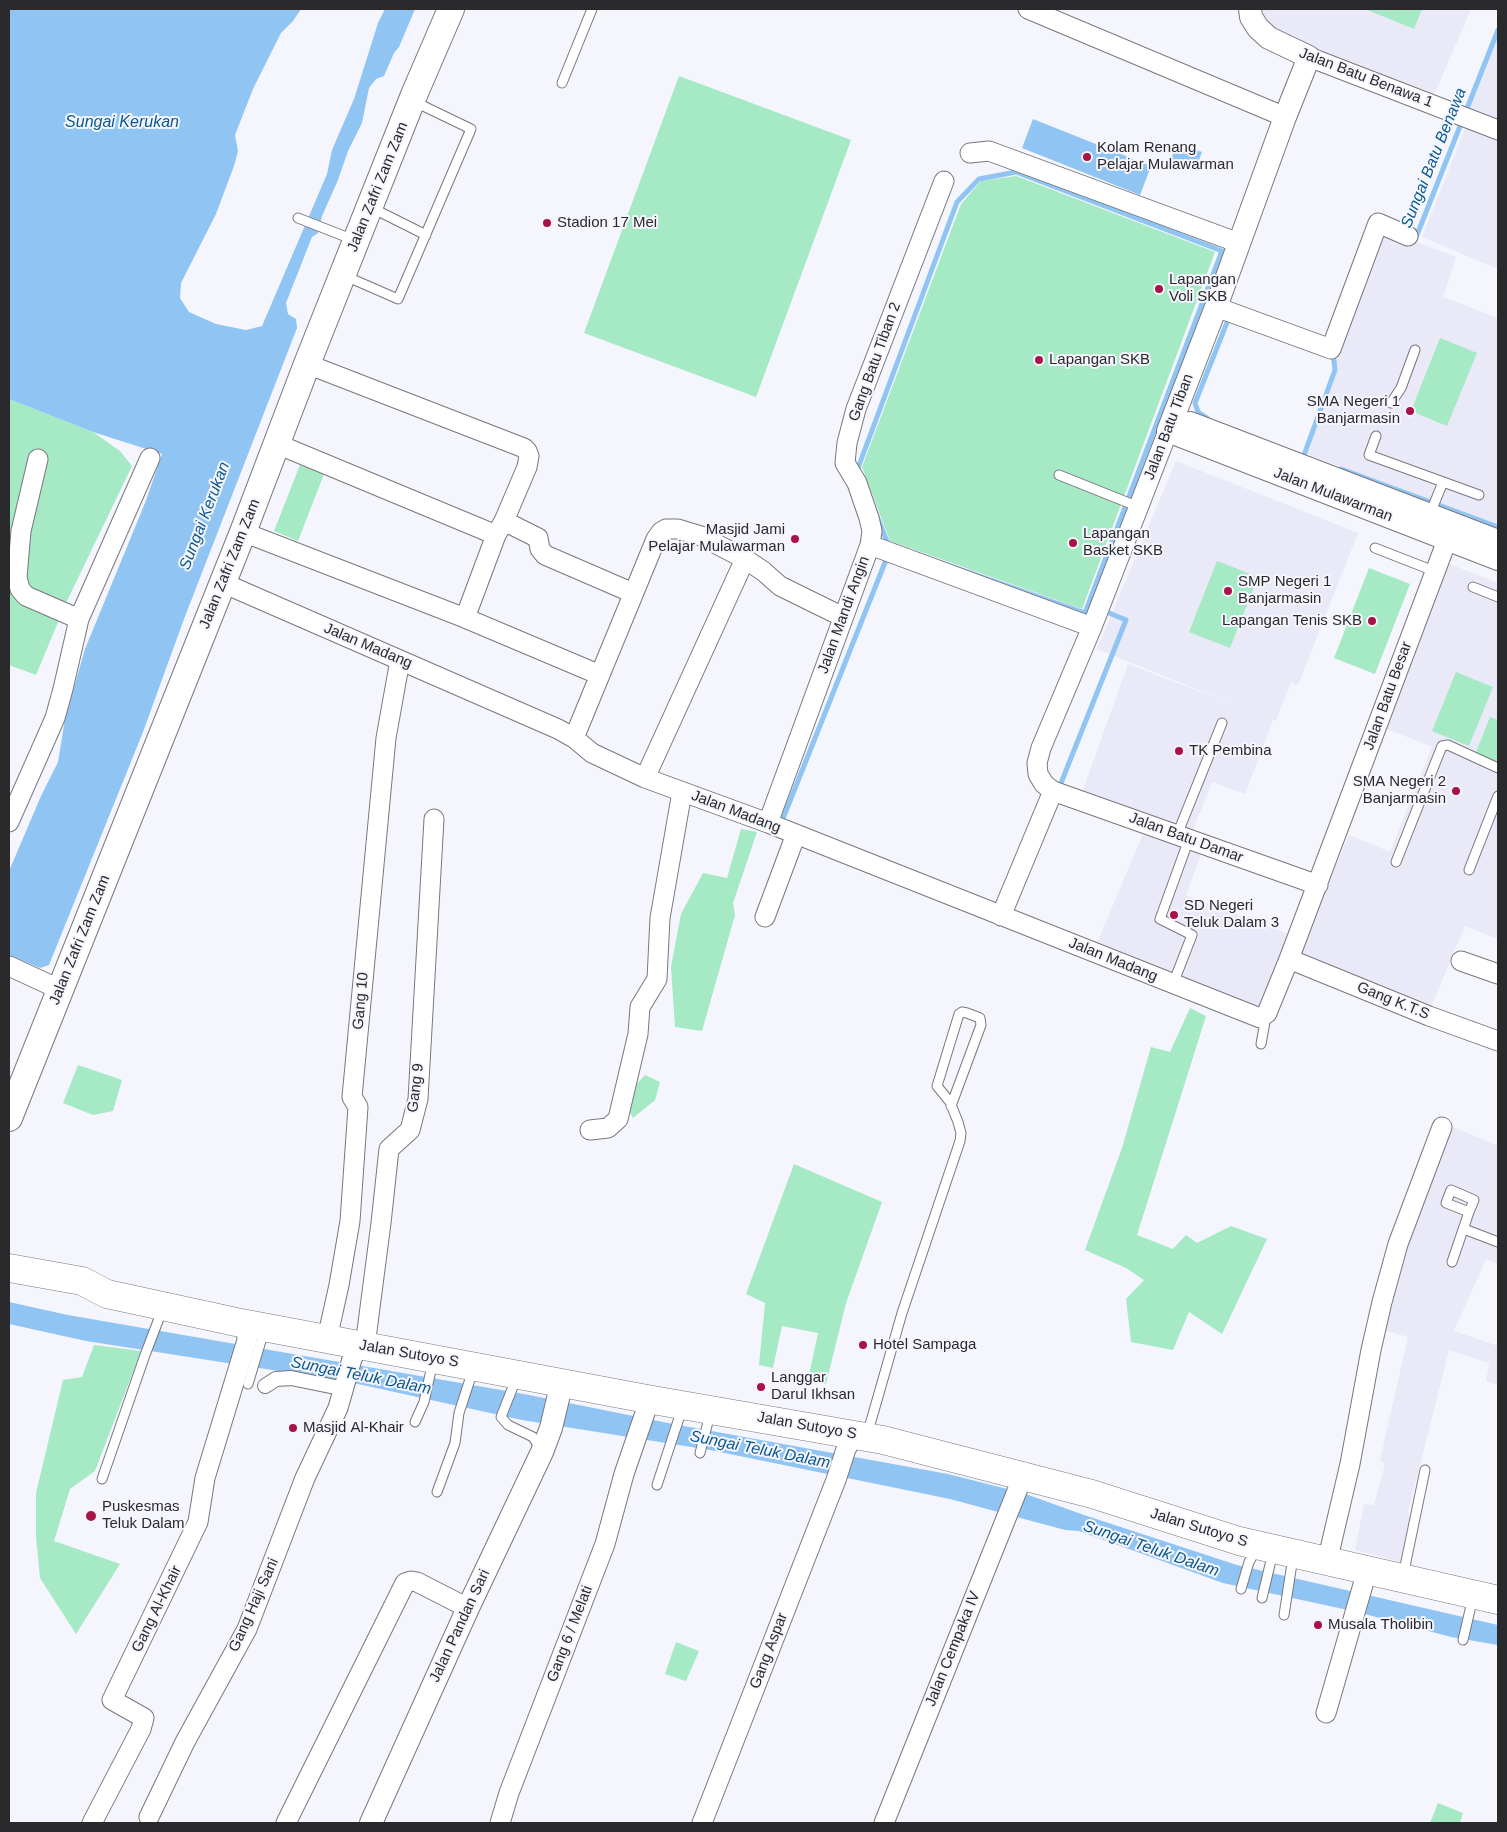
<!DOCTYPE html>
<style>
body{margin:0}
#map{position:relative;width:1507px;height:1832px;overflow:hidden;background:#f5f5fd;font-family:Arial,sans-serif}
canvas{display:block}
.frame{position:absolute;inset:0;border:10px solid #2a2a2d;pointer-events:none}
</style>
<div id="map">
<canvas width="1507" height="1832"></canvas>
<div class="frame"></div>
</div>
<script>
const g = document.querySelector('canvas').getContext('2d');
g.lineJoin = 'round';
function fillPath(path, color) {
  g.fillStyle = color;
  g.fill(path, 'evenodd');
}
function poly(rows) {
  const path = new Path2D();
  for (const r of rows) {
    path.moveTo(r[0], r[1]);
    for (let i = 2; i < r.length; i += 2) path.lineTo(r[i], r[i + 1]);
  }
  return path;
}
function stroke(path, color, width, dash) {
  g.strokeStyle = color;
  g.lineWidth = width;
  g.lineCap = dash ? 'butt' : 'round';
  g.setLineDash(dash || []);
  g.stroke(path);
}
function label(font, color, halo, rows, align = 'center') {
  g.font = font + ' Arial,sans-serif';
  g.lineWidth = 4;
  g.setLineDash([]);
  g.textBaseline = 'middle';
  g.strokeStyle = halo;
  g.fillStyle = color;
  for (const [text, x, y, turn = 0] of rows) {
    g.save();
    g.translate(x, y);
    g.rotate((+turn || 0) * Math.PI / 180);
    g.textAlign = isNaN(turn) ? turn : align;
    if (halo) g.strokeText(text, 0, 0);
    g.fillText(text, 0, 0);
    g.restore();
  }
}
fillPath(poly([
 [1261,9,1471,9,1434,95,1271,32],
 [1498,34,1498,123,1468,112],
 [1467,124,1498,136,1498,269,1422,237],
 [1382,229,1456,257,1443,297,1498,318,1498,515,1495,524,1306,454,1338,368,1334,354],
 [1176,461,1358,533,1298,685,1291,682,1276,720,1273,720,1245,794,1212,782,1192,832,1082,793,1128,664,1248,710,1097,649],
 [1447,563,1498,583,1498,939,1465,926,1428,1014,1297,958,1349,835,1390,852,1432,747,1382,727],
 [1145,829,1202,851,1186,895,1291,935,1262,1012,1095,948],
 [1446,1124,1498,1146,1498,1264,1486,1259,1454,1331,1498,1346,1498,1385,1486,1381,1489,1363,1449,1350,1408,1512,1410,1518,1400,1562,1355,1550,1364,1504,1374,1505,1385,1464,1380,1460,1408,1337,1380,1329]
]), '#e9e9f8');
fillPath(poly([
 [1365,9,1422,9,1414,29],
 [679,76,851,140,756,397,584,333],
 [1016,176,1215,252,1082,609,890,541,862,467,961,204,981,181],
 [1440,338,1477,353,1447,426,1411,411],
 [9,399,93,432,120,451,132,466,66,603,36,675,9,665],
 [300,465,324,474,298,541,274,531],
 [1217,561,1258,577,1230,648,1189,632],
 [1369,568,1410,584,1375,674,1334,658],
 [1456,672,1493,687,1469,746,1432,731],
 [1490,717,1498,720,1498,765,1475,755],
 [741,829,757,832,733,903,735,915,702,1031,675,1027,671,967,681,914,703,873,727,878],
 [1190,1008,1206,1016,1137,1235,1173,1249,1186,1235,1197,1243,1231,1226,1267,1239,1222,1334,1189,1312,1173,1350,1131,1342,1126,1299,1144,1280,1126,1268,1085,1250,1122,1148,1151,1047,1170,1052],
 [78,1065,122,1080,113,1111,93,1115,63,1103],
 [645,1075,660,1082,655,1100,633,1118,624,1102,632,1089],
 [794,1164,882,1202,846,1303,826,1384,808,1380,818,1333,782,1326,773,1368,759,1365,765,1303,746,1294],
 [94,1345,141,1351,95,1471,70,1489,54,1541,120,1564,76,1634,40,1578,36,1537,36,1493,63,1380,82,1377],
 [676,1642,699,1651,686,1681,665,1674],
 [1438,1803,1463,1813,1460,1823,1430,1823]
]), '#a5e9c5');
fillPath(poly([
 [11,9,301,9,293,21,281,33,253,89,235,135,238,151,234,166,216,214,181,283,180,298,189,312,216,324,246,330,262,326,327,174,332,150,354,99,378,23,385,9,415,9,399,47,394,53,384,76,376,79,369,88,362,123,348,151,338,180,322,216,318,233,312,237,286,303,288,314,296,319,297,328,184,619,143,732,49,965,40,968,9,955,9,871,41,796,58,762,65,719,85,649,145,503,162,454,93,432,9,399,9,14],
 [1033,119,1151,166,1140,195,1022,148],
 [1177,143,1202,152,1199,160,1194,162,1192,167,1171,159],
 [9,1302,68,1315,524,1394,673,1424,948,1474,1023,1493,1084,1515,1237,1565,1498,1625,1498,1645,1451,1637,1357,1612,1223,1583,1079,1531,1065,1530,950,1499,710,1450,522,1420,349,1382,86,1341,9,1324]
]), '#90c5f3');
stroke(poly([
 [1016,172,1222,251,1085,613,888,544,858,468,957,202,979,179,1016,172],
 [1415,240,1498,30],
 [1207,418,1198,412,1195,403,1228,320],
 [1304,455,1335,370,1333,352],
 [1341,469,1498,527],
 [1059,788,1126,620,1102,610],
 [782,821,888,555]
]), '#90c5f3', 5);
const service = poly([
 [562,83,592,9],
 [372,208,426,235],
 [298,218,354,240],
 [343,275,398,299,471,129,415,102],
 [1391,403,1401,388,1415,350],
 [1376,436,1369,455,1479,495],
 [1059,475,1139,507],
 [1430,514,1443,482],
 [1375,548,1434,571],
 [1473,587,1498,597],
 [1177,835,1222,723],
 [1396,862,1442,746,1448,745,1498,768],
 [1469,870,1498,796],
 [1173,984,1192,935,1160,919,1189,839],
 [1261,1044,1266,1016],
 [1464,1229,1498,1242],
 [1452,1262,1469,1212,1474,1200,1451,1190,1446,1203,1469,1212],
 [516,1379,501,1417,508,1425,533,1437,541,1450],
 [248,1384,264,1331],
 [415,1422,424,1402,433,1361],
 [867,1435,902,1313,960,1141,961,1133,958,1122,950,1102,937,1086,959,1014,962,1012,967,1013,980,1018,981,1025,951,1106],
 [700,1453,710,1414],
 [102,1479,145,1355,163,1308],
 [657,1485,682,1409],
 [437,1492,455,1443,459,1413,473,1370],
 [1403,1576,1425,1470],
 [1241,1589,1249,1562,1257,1548],
 [1262,1598,1273,1552],
 [1284,1615,1293,1557],
 [1463,1640,1473,1597]
]);
const pedestrian = poly([
 [265,1386,276,1379,291,1378,345,1389]
]);
const minor = poly([
 [1028,9,1285,117],
 [1309,57,1498,130],
 [970,153,989,151,1239,243],
 [1216,307,1331,349,1378,223,1408,236],
 [307,364,524,448,527,451,529,456,527,467,504,521,496,535,465,618],
 [1168,431,1092,627,1041,748,1037,763,1038,774,1044,784,1053,791,1318,885],
 [277,444,496,535],
 [38,459,21,531,17,577,20,589,26,596,79,619],
 [504,521,538,538,540,549,545,555,633,593],
 [243,532,465,618,600,675],
 [870,545,1092,627],
 [223,583,558,729,574,738,592,753,645,778,768,823,1260,1018,1267,1013,1289,959,1452,527],
 [574,738,656,539,661,532,666,529,678,529,701,536,745,559,763,571,780,586,843,617],
 [645,778,745,559],
 [9,822,55,718,63,689,79,619,150,458],
 [768,823,870,545,872,531,869,518,857,483,845,463,847,443,856,409,944,181],
 [1001,916,1053,791],
 [765,917,796,834],
 [1289,959,1429,1016,1498,1041],
 [1461,961,1498,974],
 [9,966,61,990],
 [590,1130,608,1128,618,1119,638,1034,640,1007,657,979,660,918,682,792],
 [327,1339,339,1285,350,1221,358,1107,352,1097,386,738,400,660],
 [365,1346,381,1223,389,1149,410,1130,418,1099,434,819],
 [1327,1562,1350,1464,1371,1350,1382,1302,1398,1244,1442,1127],
 [1326,1713,1367,1571],
 [149,1817,185,1742,247,1629,305,1478,338,1408,352,1359,358,1345],
 [92,1823,141,1729,144,1718,112,1700,198,1522,205,1478,247,1340,246,1324],
 [286,1823,405,1583,411,1581,417,1582,468,1608],
 [500,1823,509,1793,605,1544,624,1474,645,1413,647,1399],
 [702,1823,836,1480,846,1449,854,1435],
 [884,1823,1023,1476]
]);
const tertiary = poly([
 [1250,9,1251,17,1258,28,1269,38,1309,57,1285,117,1216,307,1168,431,1498,559],
 [1190,423,1498,541],
 [371,1823,468,1608,542,1452,551,1428,562,1382]
]);
const secondary = poly([
 [9,1118,243,532,307,364,414,95,451,9]
]);
const trunk = poly([
 [9,1268,82,1281,107,1294,236,1322,647,1399,883,1440,1092,1494,1239,1541,1498,1600]
]);
stroke(service, '#77777e', 11);
stroke(pedestrian, '#77777e', 16);
stroke(minor, '#77777e', 21);
stroke(tertiary, '#77777e', 24);
stroke(secondary, '#77777e', 28);
stroke(trunk, '#77777e', 29);
stroke(service, '#fff', 9);
stroke(pedestrian, '#fff', 14);
stroke(minor, '#fff', 19);
stroke(tertiary, '#fff', 22);
stroke(secondary, '#fff', 26);
stroke(trunk, '#fff', 28);
for (const [x, y, r, color] of [
 [1087,157,5,"#a71247"],
 [547,223,5,"#a71247"],
 [1159,289,5,"#a71247"],
 [1039,360,5,"#a71247"],
 [1410,411,5,"#a71247"],
 [795,539,5,"#a71247"],
 [1073,543,5,"#a71247"],
 [1228,591,5,"#a71247"],
 [1372,621,5,"#a71247"],
 [1179,751,5,"#a71247"],
 [1456,791,5,"#a71247"],
 [1174,915,5,"#a71247"],
 [863,1345,5,"#a71247"],
 [761,1387,5,"#a71247"],
 [293,1428,5,"#a71247"],
 [91,1516,6,"#a71247"],
 [1318,1625,5,"#a71247"]
]) {
  const dot = new Path2D();
  dot.arc(x, y, r, 0, 2 * Math.PI);
  g.fillStyle = color;
  g.fill(dot);
  stroke(dot, '#f5f5fd', 2);
}
label('15px', '#2a2a2d', '#f5f5fd', [
 ["Jalan Batu Benawa 1",1366,78,21],
 ["Jalan Zafri Zam Zam",378,187,-68],
 ["Gang Batu Tiban 2",875,362,-70],
 ["Jalan Batu Tiban",1169,427,-69],
 ["Jalan Mulawarman",1333,495,21],
 ["Jalan Zafri Zam Zam",230,564,-68],
 ["Jalan Mandi Angin",844,615,-70],
 ["Jalan Madang",368,646,23],
 ["Jalan Batu Besar",1388,696,-70],
 ["Jalan Madang",736,812,21],
 ["Jalan Batu Damar",1186,838,20],
 ["Jalan Zafri Zam Zam",80,940,-68],
 ["Jalan Madang",1113,960,22],
 ["Gang 10",361,1001,-85],
 ["Gang K.T.S",1393,1001,22],
 ["Gang 9",416,1088,-83],
 ["Jalan Sutoyo S",409,1354,10],
 ["Jalan Sutoyo S",807,1426,10],
 ["Jalan Sutoyo S",1199,1528,17],
 ["Gang Haji Sani",254,1605,-66],
 ["Gang Al-Khair",157,1609,-64],
 ["Jalan Pandan Sari",460,1626,-65],
 ["Gang 6 / Melati",570,1634,-69],
 ["Jalan Cempaka IV",953,1649,-68],
 ["Gang Aspar",769,1651,-69]
]);
label('15px', '#2a2a2d', '#f5f5fd', [
 ["Kolam Renang",1097,148],
 ["Pelajar Mulawarman",1097,165],
 ["Stadion 17 Mei",557,223],
 ["Lapangan",1169,280],
 ["Voli SKB",1169,297],
 ["Lapangan SKB",1049,360],
 ["SMA Negeri 1",1400,402,"right"],
 ["Banjarmasin",1400,419,"right"],
 ["Masjid Jami",785,530,"right"],
 ["Pelajar Mulawarman",785,547,"right"],
 ["Lapangan",1083,534],
 ["Basket SKB",1083,551],
 ["SMP Negeri 1",1238,582],
 ["Banjarmasin",1238,599],
 ["Lapangan Tenis SKB",1362,621,"right"],
 ["TK Pembina",1189,751],
 ["SMA Negeri 2",1446,782,"right"],
 ["Banjarmasin",1446,799,"right"],
 ["SD Negeri",1184,906],
 ["Teluk Dalam 3",1184,923],
 ["Hotel Sampaga",873,1345],
 ["Langgar",771,1378],
 ["Darul Ikhsan",771,1395],
 ["Masjid Al-Khair",303,1428],
 ["Puskesmas",102,1507],
 ["Teluk Dalam",102,1524],
 ["Musala Tholibin",1328,1625]
], 'left');
label('italic 16px', '#09598d', '#f5f5fd', [
 ["Sungai Kerukan",122,123],
 ["Sungai Batu Benawa",1434,158,-68],
 ["Sungai Kerukan",205,516,-69],
 ["Sungai Teluk Dalam",361,1376,11],
 ["Sungai Teluk Dalam",760,1450,11],
 ["Sungai Teluk Dalam",1151,1549,19]
]);
</script>
